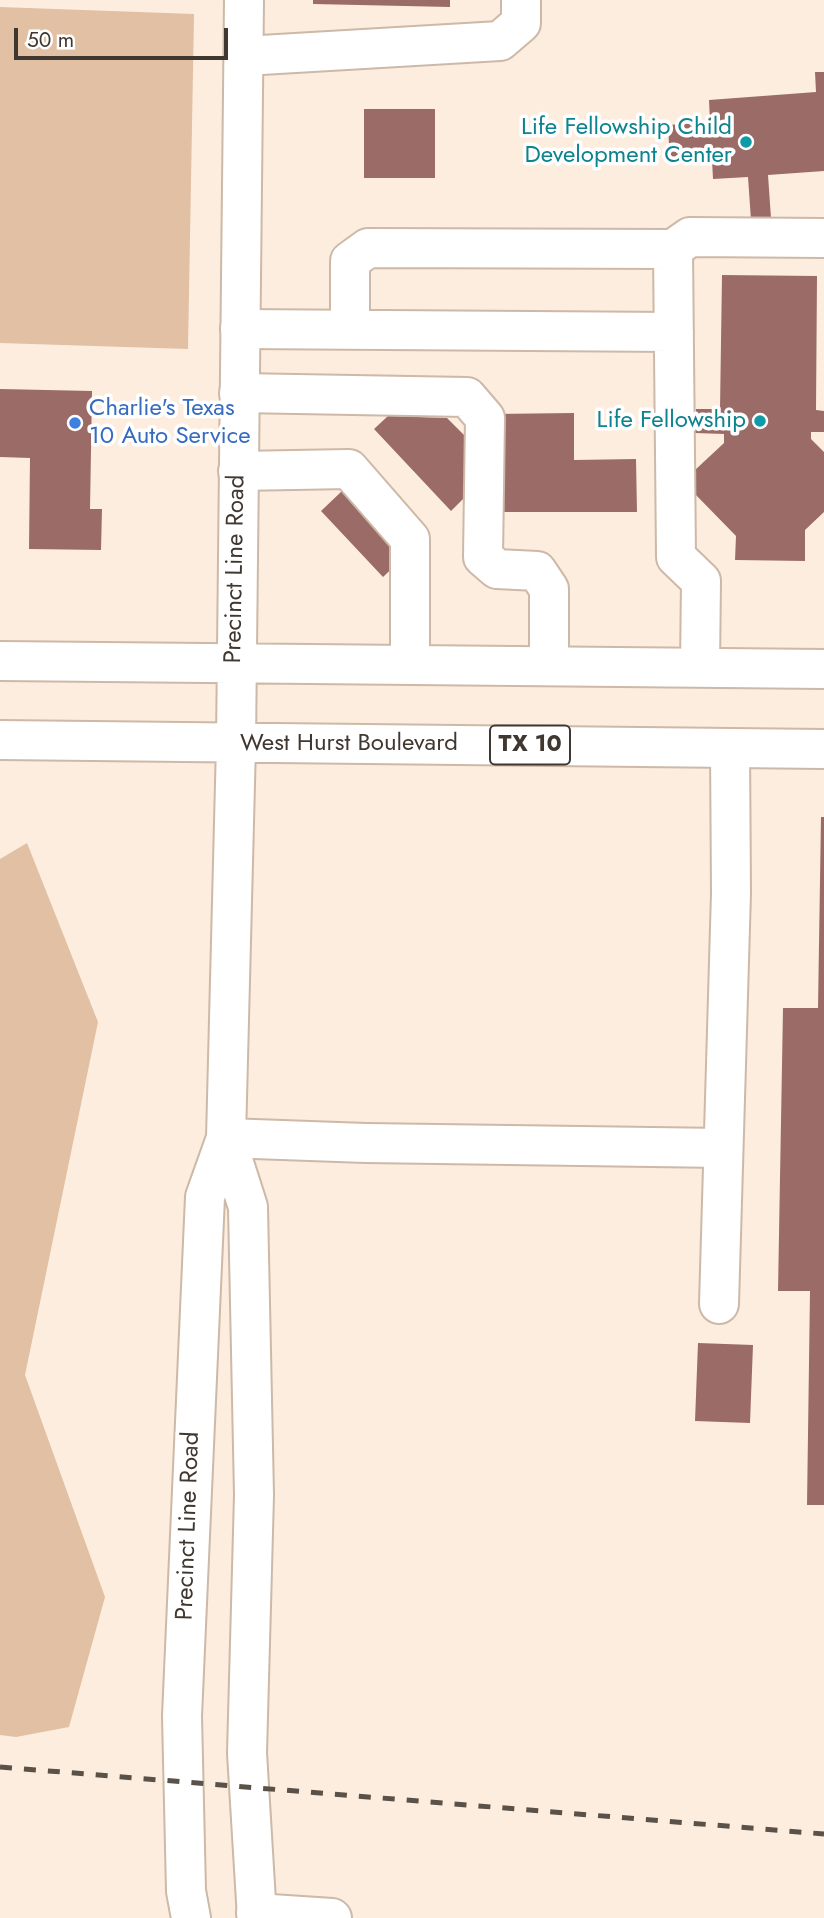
<!DOCTYPE html>
<style>
body{margin:0}
#map{position:relative;width:824px;height:1918px;overflow:hidden;background:#fdedde;font-family:Jost,sans-serif}
canvas{display:block}
.scale{position:absolute;left:14px;top:28px;width:214px;height:32px;box-sizing:border-box;border:4px solid #3f3730;border-top:0;padding-left:9px;font-size:21px;line-height:24px;white-space:nowrap;color:#3f3730;-webkit-text-stroke:5px #fff;paint-order:stroke}
</style>
<div id="map">
<canvas width="824" height="1918"></canvas>
<div class="scale">50 m</div>
</div>
<script>
const g = document.querySelector('canvas').getContext('2d');
g.lineJoin = 'round';
function fillPath(path, color) {
  g.fillStyle = color;
  g.fill(path, 'evenodd');
}
function poly(rows) {
  const path = new Path2D();
  for (const r of rows) {
    path.moveTo(r[0], r[1]);
    for (let i = 2; i < r.length; i += 2) path.lineTo(r[i], r[i + 1]);
  }
  return path;
}
function stroke(path, color, width, dash) {
  g.strokeStyle = color;
  g.lineWidth = width;
  g.lineCap = dash ? 'butt' : 'round';
  g.setLineDash(dash || []);
  g.stroke(path);
}
function label(font, color, halo, rows, align = 'center') {
  g.font = font + ' Jost,sans-serif';
  g.lineWidth = 7;
  g.setLineDash([]);
  g.textBaseline = 'middle';
  g.strokeStyle = halo;
  g.fillStyle = color;
  for (const [text, x, y, turn = 0] of rows) {
    g.save();
    g.translate(x, y);
    g.rotate((+turn || 0) * Math.PI / 180);
    g.textAlign = isNaN(turn) ? turn : align;
    if (halo) g.strokeText(text, 0, 0);
    g.fillText(text, 0, 0);
    g.restore();
  }
}
fillPath(poly([
 [0,7,194,14,188,349,0,343],
 [27,843,98,1022,25,1375,105,1597,69,1727,16,1737,0,1735,0,859]
]), '#e1c0a3');
fillPath(poly([
 [313,0,450,0,450,7,313,4],
 [815,72,824,72,824,171,768,175,771,218,751,220,748,177,713,179,712,160,670,163,668,125,710,122,709,100,816,92],
 [364,109,435,109,435,178,364,178],
 [722,275,817,276,816,410,824,411,824,432,811,432,811,439,824,452,824,512,805,530,805,561,735,560,736,536,695,494,695,470,724,443,724,434,695,433,696,409,720,409],
 [0,389,92,391,90,509,102,509,101,550,29,549,30,458,0,457],
 [574,413,574,460,636,459,637,512,494,512,493,414],
 [388,416,447,418,467,438,465,497,451,511,374,429],
 [342,491,404,557,383,577,321,511],
 [821,817,824,817,824,1505,807,1505,810,1291,778,1291,783,1008,818,1008],
 [698,1343,753,1345,750,1423,695,1421]
]), '#9b6c67');
const minor = poly([
 [244,56,500,41,521,23,521,0],
 [240,329,674,332],
 [350,329,350,261,368,248,673,249],
 [239,393,467,397,485,418,483,557,497,569,537,571,549,589,549,665],
 [238,471,349,469,410,539,410,663],
 [700,667,701,581,676,557,673,249,690,237,824,238],
 [226,1138,366,1143,723,1148],
 [719,1304,731,893,730,748],
 [256,1913,332,1918]
]);
const major = poly([
 [0,661,824,669],
 [0,740,824,749],
 [226,1138,248,1207,254,1495,247,1753,257,1918],
 [191,1918,186,1891,182,1716,205,1197,226,1138,236,744,244,0]
]);
stroke(minor, '#ccb9a7', 42);
stroke(major, '#ccb9a7', 42);
stroke(minor, '#fff', 38);
stroke(major, '#fff', 38);
stroke(poly([
 [0,1767,824,1834]
]), '#5a5149', 5, [12, 12]);
for (const [x, y, r, color] of [
 [746,142,7,"#0f9aa8"],
 [760,421,7,"#0f9aa8"],
 [75,423,7,"#3f7fe0"]
]) {
  const dot = new Path2D();
  dot.arc(x, y, r, 0, 2 * Math.PI);
  g.fillStyle = color;
  g.fill(dot);
  stroke(dot, '#fff', 2.5);
}
for (const [x, y, w] of [
 [530,745,80]
]) {
  const box = new Path2D();
  box.roundRect(x - w / 2, y - 19.5, w, 39, 5);
  g.fillStyle = '#fff';
  g.fill(box);
  stroke(box, '#3f3730', 2);
}
label('bold 23px', '#3f3730', null, [
 ["TX 10",530,745]
]);
label('24px', '#0d838f', '#fff', [
 ["Life Fellowship Child",732,128],
 ["Development Center",732,156],
 ["Life Fellowship",746,421]
], 'right');
label('24px', '#366cbe', '#fff', [
 ["Charlie's Texas",89,409],
 ["10 Auto Service",89,437]
], 'left');
label('24px', '#3f3730', '#fff', [
 ["Precinct Line Road",236,569,-89],
 ["West Hurst Boulevard",349,744],
 ["Precinct Line Road",189,1526,-88]
]);
</script>
